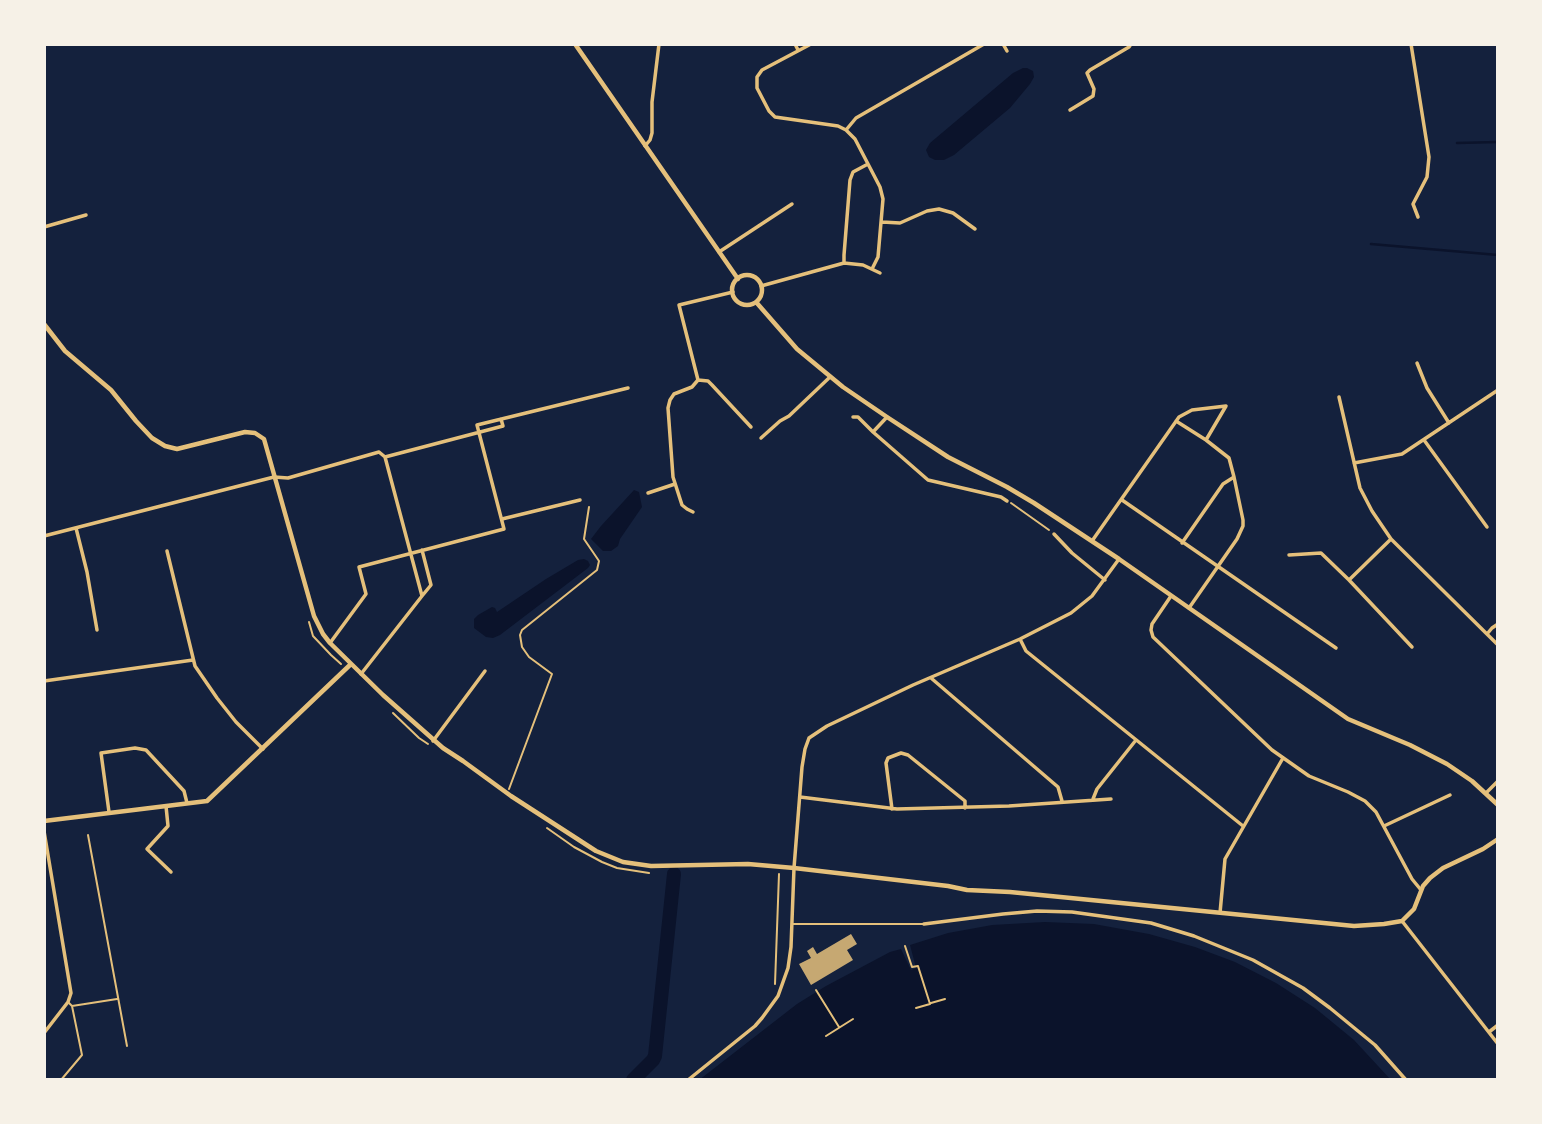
<!DOCTYPE html>
<style>
body{margin:0}
#map{position:relative;width:1542px;height:1124px;overflow:hidden;background:#14213d;font-family:Cabin,sans-serif}
canvas{display:block}
.frame{position:absolute;inset:0;border:46px solid #f6f1e7;pointer-events:none}
</style>
<div id="map">
<canvas width="1542" height="1124"></canvas>
<div class="frame"></div>
</div>
<script>
const g = document.querySelector('canvas').getContext('2d');
g.lineJoin = 'round';
function fillPath(path, color) {
  g.fillStyle = color;
  g.fill(path, 'evenodd');
}
function poly(rows) {
  const path = new Path2D();
  for (const r of rows) {
    if (r.length === 3) {
      path.moveTo(r[0] + r[2], r[1]);
      path.arc(r[0], r[1], r[2], 0, 2 * Math.PI);
      continue;
    }
    path.moveTo(r[0], r[1]);
    for (let i = 2; i < r.length; i += 2) path.lineTo(r[i], r[i + 1]);
  }
  return path;
}
function stroke(path, color, width, dash) {
  g.strokeStyle = color;
  g.lineWidth = width;
  g.lineCap = dash ? 'butt' : 'round';
  g.setLineDash(dash || []);
  g.stroke(path);
}
fillPath(poly([
 [1023,68,1027,68,1033,71,1034,77,1030,84,1010,108,954,155,944,160,935,160,929,157,926,150,930,143,1013,73],
 [634,490,639,492,642,507,620,539,618,546,611,551,603,551,591,539,601,526],
 [584,559,588,561,590,565,588,568,500,635,493,638,486,637,474,628,474,619,478,615,492,607,495,608,497,612,546,579,578,560],
 [1045,922,1094,924,1149,934,1195,947,1235,962,1276,983,1315,1008,1354,1040,1391,1080,699,1080,797,1004,826,986,890,952,901,949,911,970,916,968,910,945,948,933,992,925]
]), '#0b132b');
stroke(poly([
 [1457,143,1498,142],
 [1371,244,1498,255]
]), '#0b132b', 2.5);
stroke(poly([
 [633,1080,653,1060,655,1056,674,874]
]), '#0b132b', 14);
fillPath(poly([
 [851,934,857,944,847,950,853,960,811,985,799,964,811,958,807,951,813,947,817,954]
]), '#c6a872');
stroke(poly([
 [1011,503,1049,530],
 [309,622,313,636,331,655,341,664],
 [393,713,419,738,428,744],
 [509,789,552,674,529,657,522,647,520,635,522,630,597,570,599,561,584,539,589,507],
 [547,828,574,847,602,862,617,868,649,873],
 [905,946,912,967,918,966,930,1004,916,1008],
 [775,984,779,874],
 [816,990,839,1027],
 [931,1003,945,999],
 [826,1036,853,1019]
]), '#e5c07b', 2);
stroke(poly([
 [88,835,127,1046],
 [793,924,924,924],
 [72,1006,117,999],
 [61,1080,82,1055,72,1006,69,1003]
]), '#e5c07b', 2);
stroke(poly([
 [795,44,798,50],
 [811,44,762,70,757,77,757,88,769,111,775,117,838,126,846,130,855,139,880,187,883,199,878,257,872,269],
 [1003,44,1007,51],
 [1411,44,1429,157,1427,177,1413,204,1418,217],
 [1070,110,1093,96,1094,89,1087,73,1090,70,1129,47,1131,44],
 [846,130,856,118,984,44],
 [645,146,650,140,652,133,652,102,659,44],
 [882,222,900,223,927,211,939,209,953,213,975,229],
 [44,227,86,215],
 [719,252,792,204],
 [844,263,844,255,850,180,853,172,868,164],
 [761,286,844,263,863,265,880,273],
 [1417,363,1427,388,1449,423],
 [698,380,679,305,733,292],
 [698,380,708,381,712,385,751,427],
 [1339,397,1360,488,1372,511,1391,539,1498,645],
 [853,417,858,417,873,432],
 [887,417,873,432,928,480,1001,497,1007,501],
 [1176,421,1206,440,1226,406],
 [761,438,780,421,789,416,830,377],
 [1424,440,1487,527],
 [1354,463,1402,454,1498,390],
 [648,493,675,484],
 [1122,500,1336,648],
 [693,512,687,509,682,505,673,477,668,408,670,400,674,394,692,387,698,380],
 [502,519,580,500],
 [76,528,87,572,97,630],
 [1054,534,1072,553,1105,580],
 [44,536,274,477,288,478,379,452,385,457,503,426,501,419],
 [1092,541,1179,417,1192,410,1226,406],
 [1182,543,1223,484,1234,477,1229,458,1206,440],
 [422,550,431,585,422,596],
 [167,551,195,666,217,698,236,722,263,749],
 [1289,555,1321,553,1349,580,1412,647],
 [1349,580,1391,539],
 [1171,596,1152,624,1151,630,1153,637,1272,750,1309,776,1348,792,1365,801,1376,812,1412,879,1421,890],
 [1189,608,1237,539,1243,526,1243,520,1234,477],
 [1487,634,1492,628,1498,624],
 [1020,639,1026,651,1243,826],
 [330,643,366,594,359,567,504,529,477,425,628,388],
 [361,674,422,596,385,457],
 [931,678,1058,787,1062,801],
 [44,681,193,660],
 [433,741,485,671],
 [1486,793,1498,781],
 [800,797,897,809,1009,806,1111,799],
 [1093,799,1097,789,1136,740],
 [166,806,168,826,147,849,171,872],
 [892,809,886,763,888,758,901,753,908,755,965,801,965,808],
 [109,812,101,753,135,748,146,750,184,791,187,803],
 [1384,826,1450,795],
 [44,831,71,993,68,1002,44,1033],
 [1220,913,1225,859,1283,758],
 [1402,921,1498,1044],
 [924,924,1003,914,1037,911,1072,912,1151,923,1194,936,1253,960,1303,988,1330,1008,1375,1045,1406,1080],
 [1489,1032,1498,1025],
 [688,1080,755,1026,762,1018,778,996,788,968,791,947,794,868,802,767,805,749,809,738,827,726,913,685,1020,639,1071,613,1092,596,1119,559]
]), '#e5c07b', 3.5);
stroke(poly([
 [575,44,738,279],
 [747,290,15],
 [756,302,797,349,843,387,887,417,948,457,1007,487,1034,503,1119,559,1348,719,1410,745,1447,764,1472,781,1498,805],
 [44,324,65,351,111,390,136,421,152,438,165,446,177,449,245,432,255,433,264,439,314,616,323,634,330,643,383,695,443,748,463,761,511,796,596,851,623,862,651,866,748,864,794,868,948,886,967,890,1010,892,1354,926,1384,924,1402,921,1414,909,1423,886,1430,878,1443,868,1483,849,1498,839],
 [44,821,207,801,351,664]
]), '#e5c07b', 4.5);
</script>
